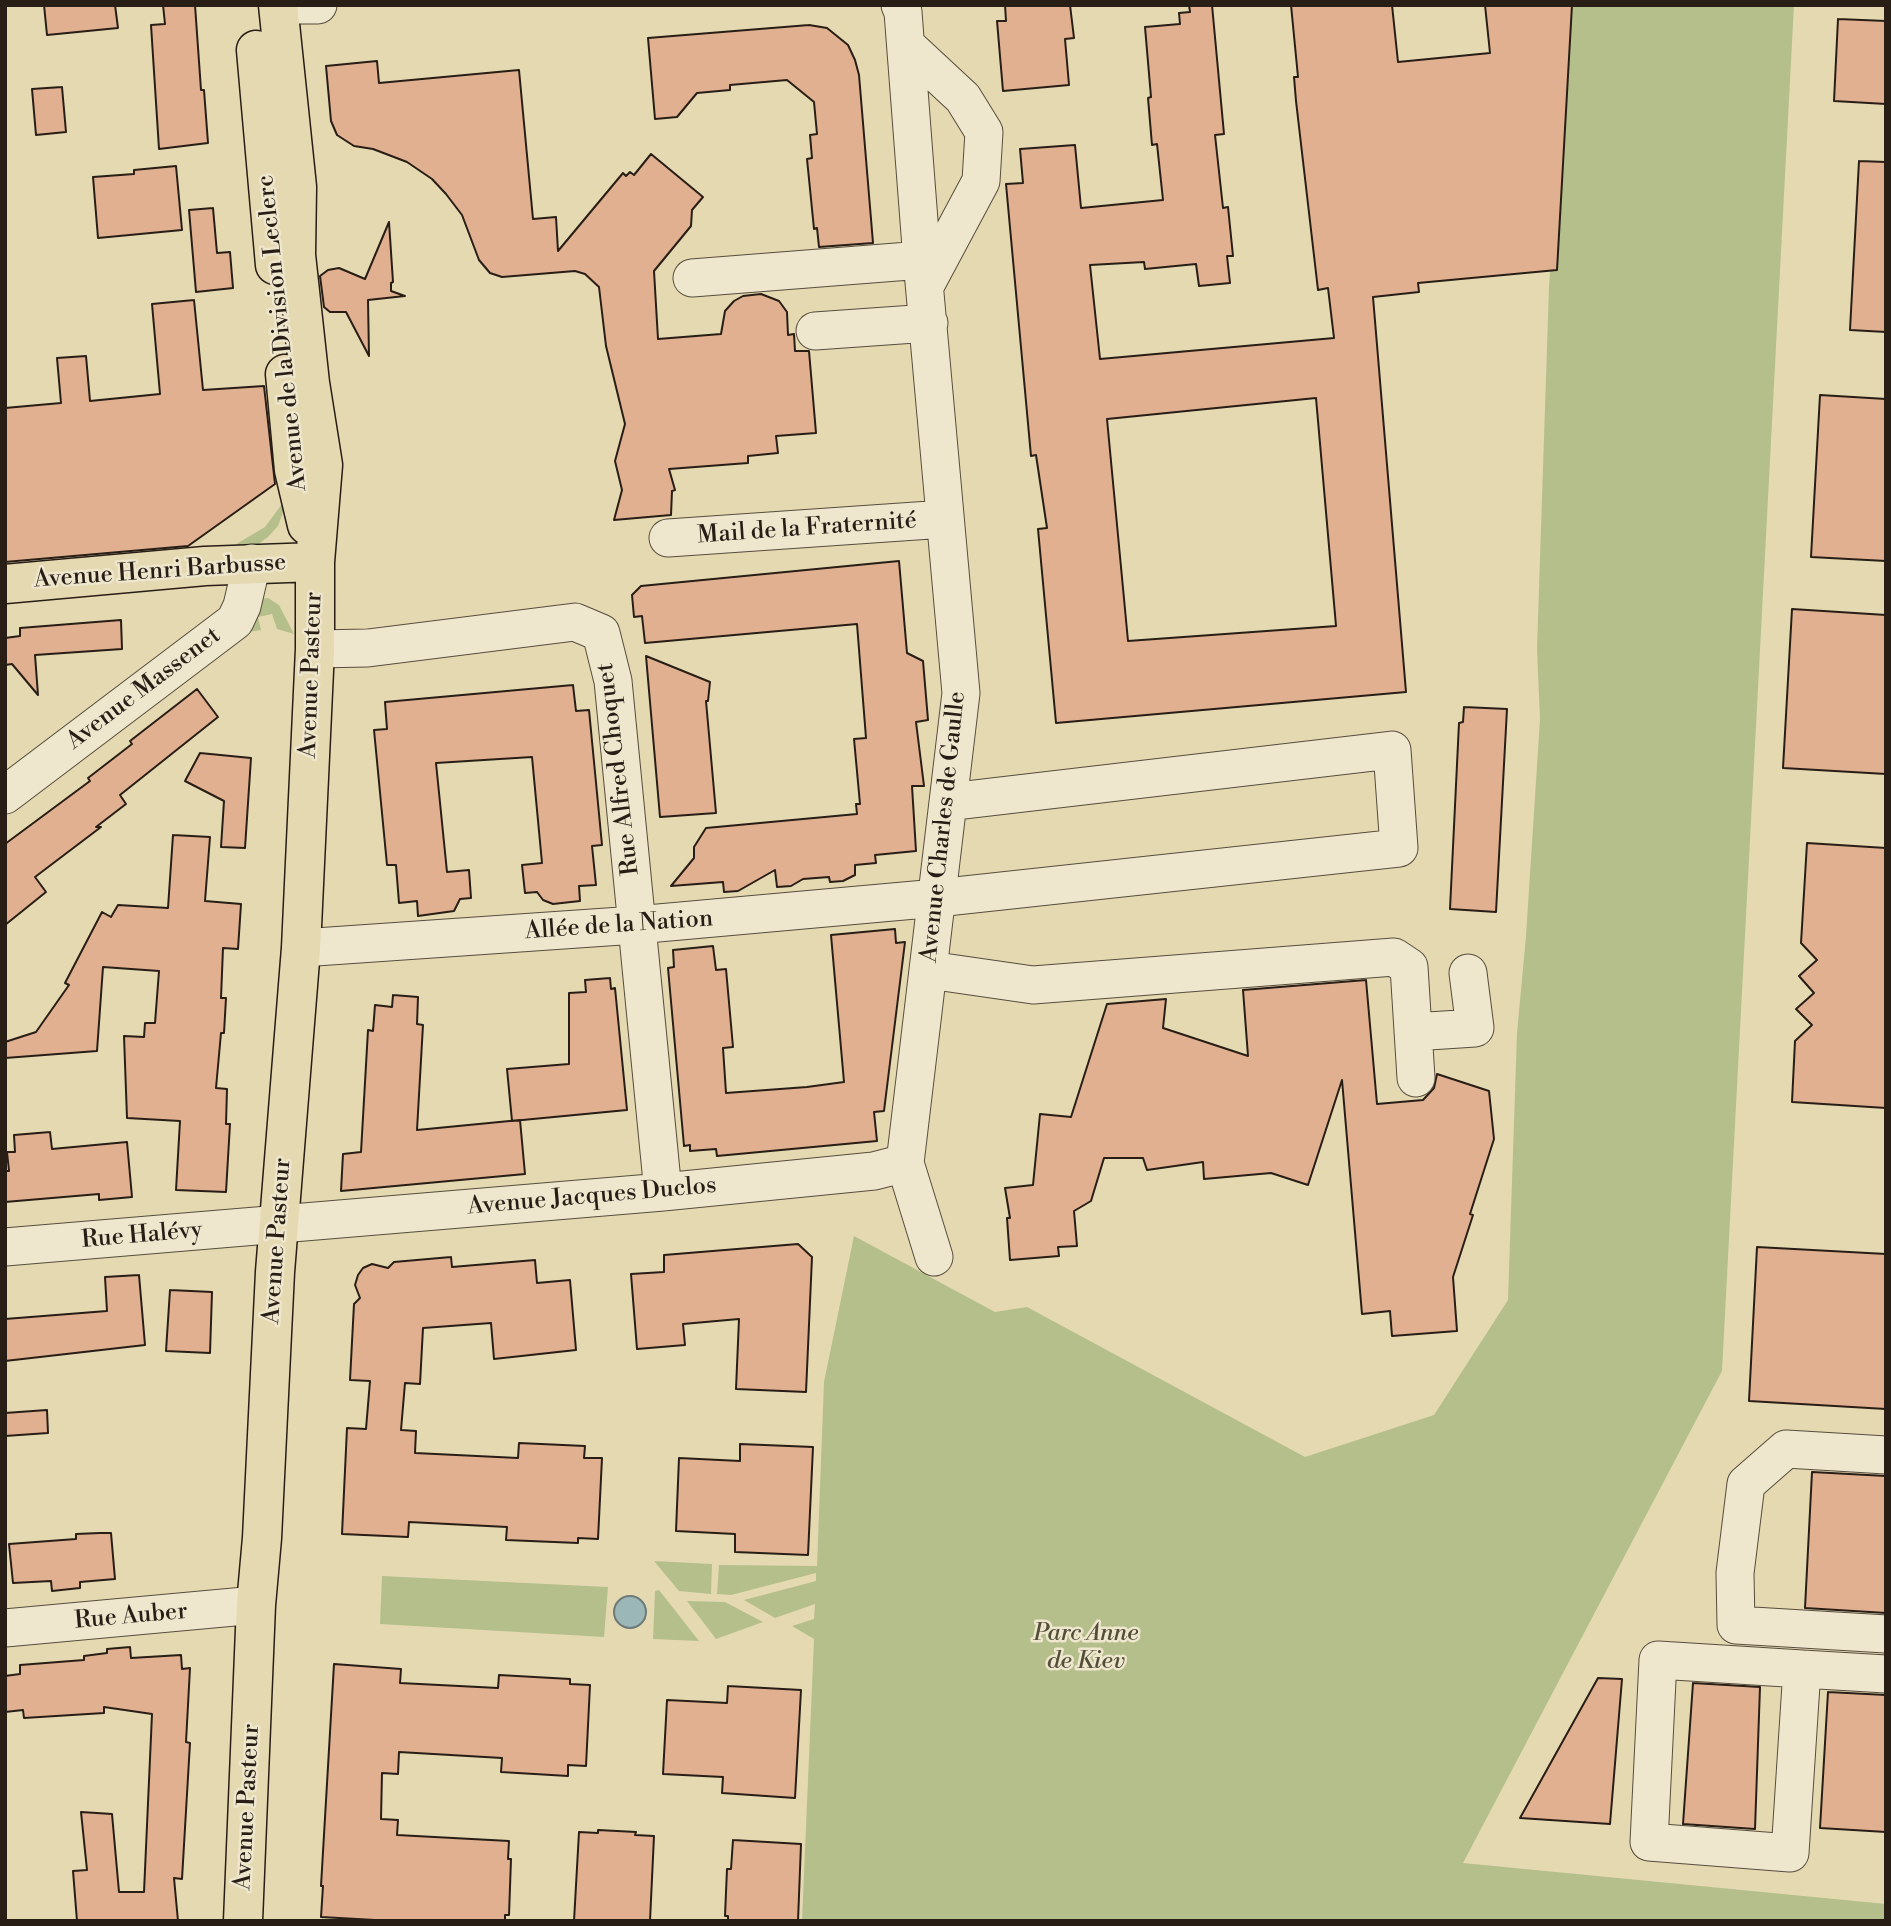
<!DOCTYPE html>
<meta charset="utf-8">
<style>
body{margin:0}
#map{position:relative;width:1891px;height:1926px;overflow:hidden;background:#e5d9b2;font-family:"Libre Bodoni",serif}
canvas{display:block}
.frame{position:absolute;inset:0;border:7px solid #281e16;pointer-events:none}
</style>
<div id="map">
<canvas width="1891" height="1926"></canvas>
<div class="frame"></div>
</div>
<script>
const g = document.querySelector('canvas').getContext('2d');
g.lineJoin = 'round';
function fillPath(path, color) {
  g.fillStyle = color;
  g.fill(path, 'evenodd');
}
function poly(rows) {
  const path = new Path2D();
  for (const r of rows) {
    if (r.length === 3) {
      path.moveTo(r[0] + r[2], r[1]);
      path.arc(r[0], r[1], r[2], 0, 2 * Math.PI);
      continue;
    }
    path.moveTo(r[0], r[1]);
    for (let i = 2; i < r.length; i += 2) path.lineTo(r[i], r[i + 1]);
  }
  return path;
}
function stroke(path, color, width, dash) {
  g.strokeStyle = color;
  g.lineWidth = width;
  g.lineCap = dash ? 'butt' : 'round';
  g.setLineDash(dash || []);
  g.stroke(path);
}
function label(font, color, halo, rows, align = 'center') {
  g.font = font + ' "Libre Bodoni",serif';
  g.lineWidth = 5;
  g.setLineDash([]);
  g.textBaseline = 'middle';
  g.strokeStyle = halo;
  g.fillStyle = color;
  for (const [text, x, y, turn = 0] of rows) {
    g.save();
    g.translate(x, y);
    g.rotate((+turn || 0) * Math.PI / 180);
    g.textAlign = isNaN(turn) ? turn : align;
    if (halo) g.strokeText(text, 0, 0);
    g.fillText(text, 0, 0);
    g.restore();
  }
}
fillPath(poly([
 [1567,5,1794,5,1722,1371,1463,1863,1886,1904,1886,1921,802,1921,814,1639,792,1626,814,1619,815,1604,775,1618,744,1600,816,1581,816,1573,731,1595,717,1594,719,1565,817,1566,824,1382,854,1236,995,1312,1027,1307,1305,1457,1434,1415,1508,1300,1517,1033,1526,936,1540,719,1537,649,1549,287],
 [282,504,286,504,278,526,268,537,257,545,234,551,233,546,265,527],
 [268,598,279,605,294,634,277,629,272,614,258,617,261,630,235,634,260,599],
 [654,1561,712,1564,711,1594,679,1591],
 [382,1576,608,1587,604,1637,380,1624],
 [659,1590,699,1641,653,1639,655,1591],
 [687,1601,725,1602,763,1622,716,1639]
]), '#b5bf8c');
const water = poly([
 [630,1612,16]
]);
fillPath(water, '#9cb7b8');
stroke(water, '#6e7a77', 2);
const building = poly([
 [44,5,115,5,118,28,47,35,44,5],
 [163,5,195,5,201,90,204,90,208,143,159,149,151,25,165,24,163,5],
 [1005,5,1070,5,1074,38,1065,39,1069,85,1003,91,997,21,1006,21,1005,5],
 [1189,5,1212,5,1224,134,1215,135,1223,208,1228,207,1233,256,1227,256,1230,283,1199,286,1196,264,1145,269,1144,262,1090,265,1100,359,1334,338,1328,288,1318,290,1296,101,1294,77,1298,77,1291,5,1392,5,1398,62,1490,53,1485,5,1572,5,1557,270,1418,283,1419,292,1373,297,1406,692,1056,723,1038,529,1047,528,1036,455,1031,456,1006,184,1023,183,1020,149,1075,145,1081,208,1163,200,1157,144,1152,145,1148,98,1151,97,1145,27,1180,24,1179,13,1190,12,1189,5],
 [1316,398,1336,626,1128,641,1107,419,1316,398],
 [1838,19,1886,21,1886,104,1834,101,1838,19],
 [809,25,827,28,848,45,855,60,859,75,873,243,819,247,817,228,814,229,807,159,812,158,810,135,817,134,814,102,787,80,730,85,730,90,697,93,677,117,655,119,648,38,809,25],
 [377,61,379,83,519,70,533,219,556,217,558,251,623,173,626,176,630,172,634,175,651,154,703,197,692,210,691,226,654,271,658,339,721,334,725,311,734,301,743,296,761,294,779,301,787,312,788,335,794,334,795,351,809,351,816,433,776,436,778,453,748,456,748,463,669,469,675,490,672,491,671,515,614,520,622,490,615,461,625,424,606,346,599,287,585,274,575,271,502,277,490,273,479,260,462,215,446,194,432,179,407,162,373,149,354,146,337,135,331,121,326,66,377,61],
 [62,87,66,132,36,135,32,89,62,87],
 [1859,161,1886,162,1886,332,1850,330,1859,161],
 [176,166,182,230,98,238,93,177,134,174,134,170,176,166],
 [213,208,217,253,230,252,233,288,196,292,189,210,213,208],
 [389,222,393,282,391,283,391,291,405,296,368,300,369,356,346,312,330,312,324,307,320,276,328,270,339,268,365,279,389,222],
 [194,300,203,390,264,386,275,484,188,546,5,562,5,408,61,403,57,358,86,356,90,401,160,394,152,304,194,300],
 [1820,395,1886,399,1886,561,1811,557,1820,395],
 [899,561,907,653,923,661,928,720,916,722,924,786,912,786,916,851,875,855,876,863,855,865,855,875,843,881,830,882,829,877,803,879,791,886,777,887,775,870,738,891,724,892,723,882,671,886,694,858,694,847,706,828,857,814,856,804,860,804,854,739,866,738,857,624,645,643,642,616,634,617,632,595,641,586,899,561],
 [1792,609,1886,615,1886,774,1783,768,1792,609],
 [121,620,122,649,35,655,38,695,12,664,5,665,5,638,20,636,20,628,121,620],
 [646,656,710,682,708,701,706,701,716,813,660,817,646,656],
 [573,685,576,711,589,710,602,845,592,846,596,885,579,886,580,901,553,904,543,900,537,892,525,893,522,865,542,863,532,757,436,763,447,872,469,870,471,898,460,899,454,911,418,916,417,901,399,903,396,865,387,865,374,730,387,729,385,702,573,685],
 [197,689,218,717,120,795,126,804,96,827,101,827,35,877,46,892,5,925,5,844,90,781,88,778,132,744,130,741,197,689],
 [1464,707,1507,709,1496,912,1450,909,1459,723,1463,722,1464,707],
 [200,753,251,758,245,848,221,847,224,801,185,781,200,753],
 [173,835,210,837,205,901,241,904,238,949,223,948,221,998,226,998,224,1033,221,1033,216,1088,227,1089,226,1124,230,1124,226,1192,176,1190,180,1121,127,1118,124,1036,144,1037,145,1023,155,1023,159,971,103,967,97,1051,5,1058,5,1042,36,1032,69,985,65,983,102,912,111,917,118,905,168,908,173,835],
 [1807,843,1886,848,1886,1108,1792,1102,1795,1041,1812,1025,1796,1009,1814,993,1799,976,1817,960,1801,943,1807,843],
 [895,929,896,943,905,942,884,1111,874,1112,877,1141,717,1156,716,1149,690,1151,690,1145,684,1146,668,968,674,967,673,950,713,946,716,970,726,969,733,1047,723,1048,726,1093,807,1087,844,1082,831,935,895,929],
 [610,978,611,989,615,988,627,1110,512,1121,507,1069,569,1064,569,993,586,992,585,980,610,978],
 [1366,980,1377,1104,1423,1100,1434,1088,1437,1074,1489,1091,1494,1139,1470,1214,1473,1215,1453,1277,1457,1331,1392,1336,1390,1311,1362,1314,1342,1080,1308,1185,1271,1173,1204,1179,1203,1162,1147,1170,1143,1158,1104,1158,1091,1201,1074,1211,1077,1246,1058,1247,1059,1256,1010,1260,1007,1218,1010,1218,1005,1188,1033,1185,1040,1114,1071,1117,1107,1004,1166,999,1163,1028,1248,1056,1243,990,1366,980],
 [393,995,418,997,417,1024,423,1025,417,1130,520,1120,525,1174,341,1191,343,1154,361,1152,368,1030,373,1031,375,1005,392,1007,393,995],
 [50,1132,52,1149,127,1142,132,1197,99,1200,99,1194,5,1202,5,1171,9,1171,7,1152,15,1152,14,1135,50,1132],
 [798,1244,812,1257,806,1392,736,1389,739,1319,683,1324,685,1345,637,1349,631,1274,664,1272,664,1255,798,1244],
 [1757,1247,1886,1254,1886,1409,1749,1401,1757,1247],
 [451,1257,452,1267,535,1260,537,1283,570,1280,576,1350,494,1359,491,1323,423,1328,420,1384,405,1383,401,1430,416,1431,415,1453,518,1458,519,1443,585,1446,584,1458,602,1458,598,1539,578,1538,578,1543,506,1540,507,1527,409,1522,408,1537,342,1534,347,1428,366,1429,370,1381,350,1380,354,1304,360,1298,355,1285,358,1275,363,1268,372,1264,388,1268,394,1262,451,1257],
 [139,1275,145,1345,5,1361,5,1319,107,1311,105,1277,139,1275],
 [170,1290,212,1292,210,1353,166,1351,170,1290],
 [47,1410,48,1433,5,1436,5,1413,47,1410],
 [740,1444,813,1447,808,1555,735,1552,735,1534,676,1531,679,1458,740,1461,740,1444],
 [1812,1472,1886,1476,1886,1613,1805,1608,1812,1472],
 [100,1533,111,1533,115,1579,80,1582,80,1588,52,1591,51,1581,13,1583,9,1544,76,1539,76,1534,100,1533],
 [130,1647,131,1658,181,1655,182,1669,190,1668,186,1742,190,1743,182,1879,174,1878,178,1921,77,1921,73,1871,87,1870,81,1812,112,1814,119,1892,144,1892,152,1714,104,1707,104,1713,24,1718,23,1710,5,1712,5,1676,20,1674,20,1665,84,1660,84,1656,107,1653,107,1649,130,1647],
 [334,1664,401,1669,400,1683,498,1688,499,1675,570,1679,570,1684,590,1685,586,1766,568,1765,568,1776,501,1772,502,1758,399,1752,398,1774,382,1773,381,1819,398,1820,397,1835,509,1841,508,1859,511,1859,509,1915,505,1915,505,1921,393,1921,321,1917,323,1886,321,1886,334,1664],
 [1598,1678,1622,1679,1610,1824,1520,1818,1598,1678],
 [1693,1683,1760,1687,1755,1829,1683,1824,1693,1683],
 [728,1686,801,1690,795,1798,722,1793,723,1777,663,1774,667,1700,727,1703,728,1686],
 [1828,1692,1886,1695,1886,1832,1820,1828,1828,1692],
 [598,1830,636,1832,635,1835,654,1836,650,1921,574,1921,579,1832,598,1833,598,1830],
 [733,1840,801,1844,798,1921,728,1921,728,1916,725,1916,727,1869,731,1869,733,1840]
]);
fillPath(building, '#e1b090');
stroke(building, '#281e16', 2);
const minor = poly([
 [281,5,318,5],
 [900,5,903,12,922,260,961,693,905,1163,934,1257],
 [906,45,963,98,984,132,981,181,926,284],
 [692,278,922,260],
 [815,331,929,323],
 [668,538,945,519],
 [315,649,368,648,575,622,601,633,613,681,663,1192],
 [5,795,235,621,242,606,252,563],
 [301,948,636,925,937,898,1399,848,1392,750,948,802],
 [929,970,1033,985,1394,957,1409,967,1416,1078],
 [1413,1032,1475,1028,1468,973],
 [5,1247,663,1192,874,1171,905,1163],
 [1886,1455,1786,1449,1746,1484,1735,1573,1736,1625,1886,1634],
 [5,1628,256,1605],
 [1658,1660,1802,1669,1790,1853,1649,1842,1658,1660],
 [1802,1669,1886,1674]
]);
const major = poly([
 [256,50,275,265],
 [285,374,294,470,307,525],
 [5,584,205,566,315,562],
 [243,1921,256,1605,262,1538,275,1272,301,948,315,649,315,562,323,465,310,383,296,255,297,187,278,5]
]);
stroke(minor, '#574d3d', 39);
stroke(major, '#281e16', 41);
stroke(minor, '#eee6cd', 37);
stroke(major, '#e5d9b2', 38);
label('24px', '#281e16', '#eee6cd', [
 ["Avenue de la Division Leclerc",283,333,-96],
 ["Mail de la Fraternité",807,529,-4],
 ["Avenue Henri Barbusse",160,572,-4],
 ["Avenue Pasteur",312,675,-88],
 ["Avenue Massenet",144,689,-37],
 ["Rue Alfred Choquet",619,769,-97],
 ["Avenue Charles de Gaulle",944,827,-84],
 ["Allée de la Nation",619,926,-4],
 ["Avenue Jacques Duclos",592,1197,-5],
 ["Rue Halévy",142,1236,-5],
 ["Avenue Pasteur",278,1241,-86],
 ["Rue Auber",131,1617,-5],
 ["Avenue Pasteur",248,1807,-87]
]);
label('italic 24px', '#524e39', '#eee6cd', [
 ["Parc Anne",1086,1634],
 ["de Kiev",1086,1662]
]);
</script>
